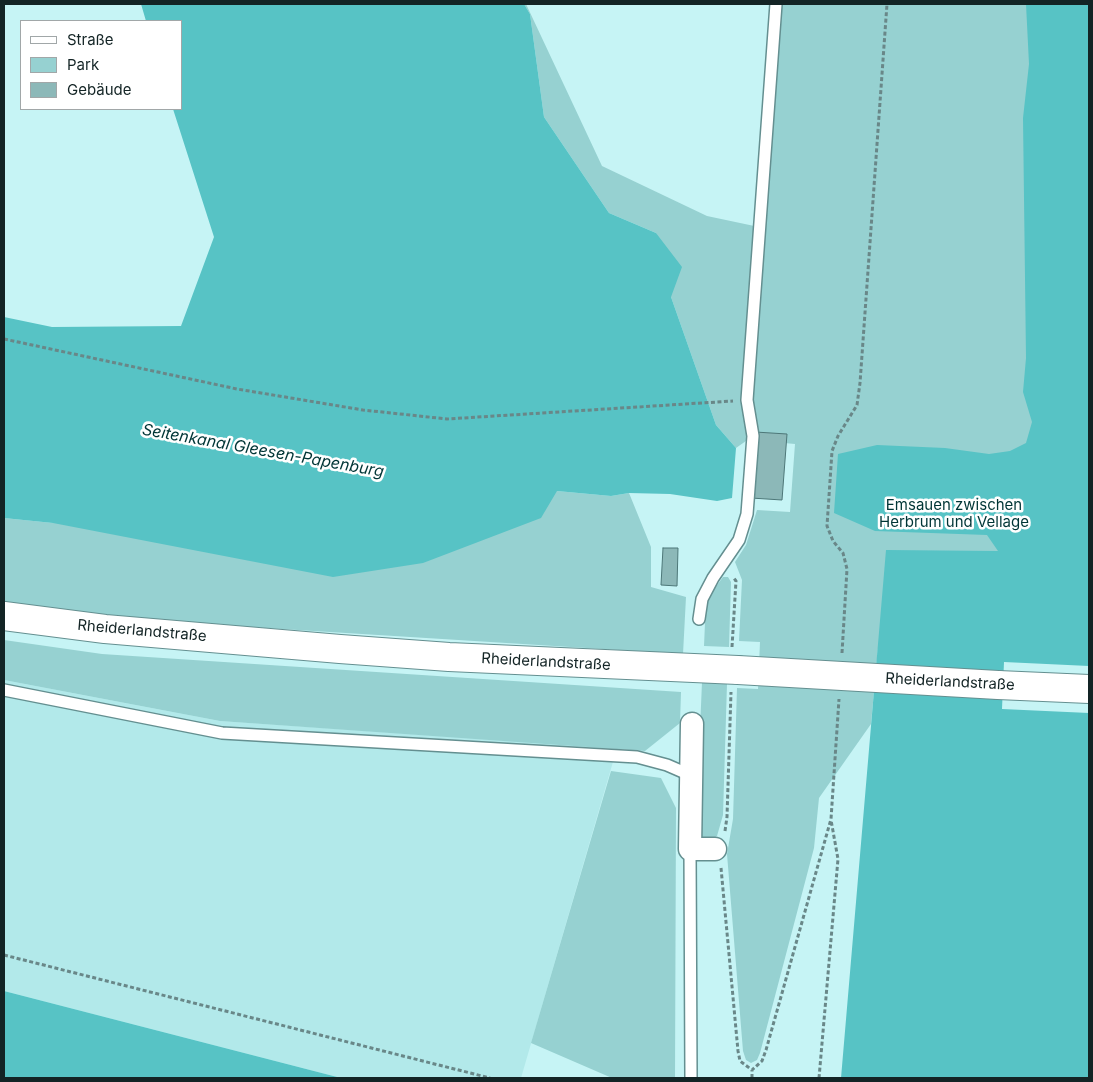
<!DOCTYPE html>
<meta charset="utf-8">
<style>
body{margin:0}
#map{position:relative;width:1093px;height:1082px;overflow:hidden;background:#c6f4f5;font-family:Inter,sans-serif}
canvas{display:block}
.frame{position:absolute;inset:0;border:5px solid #132425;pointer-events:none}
.legend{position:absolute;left:20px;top:20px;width:162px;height:90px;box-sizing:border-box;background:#fff;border:1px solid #a1a7a8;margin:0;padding:6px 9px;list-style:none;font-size:15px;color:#132425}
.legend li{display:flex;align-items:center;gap:10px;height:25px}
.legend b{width:25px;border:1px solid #a1a7a8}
</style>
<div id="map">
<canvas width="1093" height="1082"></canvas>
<div class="frame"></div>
<ul class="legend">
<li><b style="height:6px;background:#fff"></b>Straße</li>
<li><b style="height:14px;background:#96d1d1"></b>Park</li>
<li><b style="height:14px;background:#8cb8b8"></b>Gebäude</li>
</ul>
</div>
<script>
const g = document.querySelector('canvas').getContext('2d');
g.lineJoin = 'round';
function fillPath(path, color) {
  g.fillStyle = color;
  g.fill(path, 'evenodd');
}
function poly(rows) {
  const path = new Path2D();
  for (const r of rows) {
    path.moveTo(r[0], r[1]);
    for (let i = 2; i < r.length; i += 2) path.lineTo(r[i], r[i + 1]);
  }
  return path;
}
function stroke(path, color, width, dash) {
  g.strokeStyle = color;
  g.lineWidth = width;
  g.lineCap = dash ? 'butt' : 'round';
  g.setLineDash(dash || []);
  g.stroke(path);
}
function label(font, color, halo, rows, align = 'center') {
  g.font = font + ' Inter,sans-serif';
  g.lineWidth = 5;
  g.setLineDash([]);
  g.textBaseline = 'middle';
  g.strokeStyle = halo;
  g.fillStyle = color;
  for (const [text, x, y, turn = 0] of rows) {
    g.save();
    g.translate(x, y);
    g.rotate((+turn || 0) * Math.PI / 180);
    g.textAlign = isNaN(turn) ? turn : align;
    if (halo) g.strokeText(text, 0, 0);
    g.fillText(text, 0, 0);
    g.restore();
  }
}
fillPath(poly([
 [4,680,220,721,617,748,521,1078,341,1078,4,991]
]), '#b2e9ea');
fillPath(poly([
 [524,4,526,4,602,166,707,216,759,227,776,4,1089,4,1089,654,878,648,871,724,819,798,814,848,760,1053,757,1060,751,1063,746,1060,743,1051,727,854,733,819,737,688,758,689,760,642,739,641,742,580,735,562,746,545,757,510,790,512,795,444,763,441,753,436,736,448,716,425,671,297,656,233,609,213,544,117,530,14],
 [557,491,611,496,629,493,651,547,651,587,686,597,683,654,105,618,4,603,4,518,53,523],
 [723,577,728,577,731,582,729,647,704,646,706,600],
 [4,640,102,654,681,692,680,723,645,751,220,721,4,680],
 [702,682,727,684,723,815,717,836,711,840,705,839,698,834,696,824],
 [611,771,661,778,676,808,675,1078,612,1078,531,1043]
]), '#96d1d1');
fillPath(poly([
 [141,4,524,4,530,14,544,117,609,213,656,233,682,267,671,297,716,425,736,448,732,498,717,501,670,494,629,493,611,496,557,491,541,518,423,563,333,577,53,523,4,518,4,317,52,327,181,326,214,237,173,109,181,109,181,21,146,21],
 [1026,4,1089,4,1089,1078,841,1078,886,550,998,551,987,535,875,531,834,513,838,454,877,445,945,448,989,454,1010,451,1026,443,1032,422,1023,392,1026,358,1023,118,1029,64],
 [4,991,341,1078,4,1078]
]), '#57c3c5');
fillPath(poly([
 [1004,662,1089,666,1089,713,1002,709]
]), '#c6f4f5');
const building = poly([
 [755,432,787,434,782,500,751,498,755,432],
 [663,548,678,548,677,586,661,585,663,548]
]);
fillPath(building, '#8cb8b8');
stroke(building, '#4d7778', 1);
const service = poly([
 [699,619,702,599,713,578,739,540,747,514,753,436,747,400,776,4],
 [4,690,222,733,637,757,667,765,690,775],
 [690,849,691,1078]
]);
const minor = poly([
 [692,724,690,849,715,849]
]);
const secondary = poly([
 [4,616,105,629,340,649,449,657,738,670],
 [998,685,1089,689]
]);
stroke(service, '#648f90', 14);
stroke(minor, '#648f90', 25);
stroke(secondary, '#648f90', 30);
stroke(poly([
 [4,339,237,389,363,410,447,419,733,401],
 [732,647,736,581,733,577],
 [842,653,847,569,843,553,833,541,827,526,832,451,838,436,857,405,860,383,887,4],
 [725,831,727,817,731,692],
 [721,868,738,1051,740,1061,752,1070,762,1061,766,1050,831,819,839,699],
 [4,955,490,1078],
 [752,1078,752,1070],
 [819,1078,838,859,831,820]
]), '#698788', 3, [4, 2.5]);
stroke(service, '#fff', 11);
stroke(minor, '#fff', 22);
stroke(secondary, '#fff', 28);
const secondaryBridge = poly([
 [738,670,998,685]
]);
stroke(secondaryBridge, '#648f90', 30, []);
stroke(secondaryBridge, '#fff', 28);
label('15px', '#003536', '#fff', [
 ["Emsauen zwischen",954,505],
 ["Herbrum und Vellage",954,522]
]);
label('15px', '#132425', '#fff', [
 ["Rheiderlandstraße",142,631,5],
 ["Rheiderlandstraße",546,662,3],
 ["Rheiderlandstraße",950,682,3]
]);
label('italic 16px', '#003536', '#fff', [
 ["Seitenkanal Gleesen-Papenburg",263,451,10]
]);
</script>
